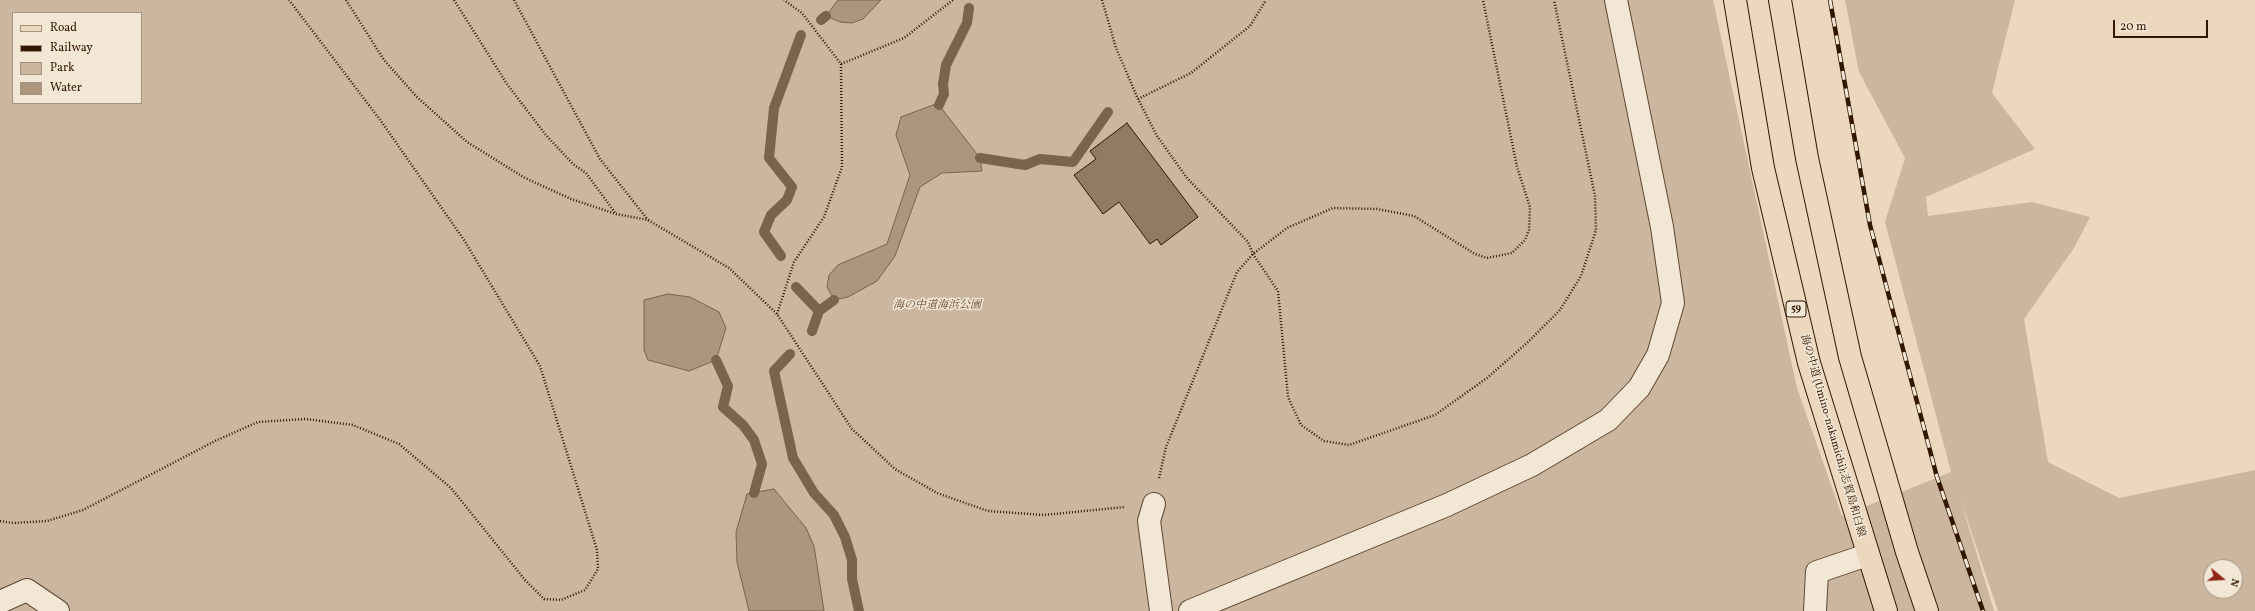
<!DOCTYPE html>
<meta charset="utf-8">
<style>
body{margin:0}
#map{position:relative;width:2255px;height:611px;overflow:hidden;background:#ebd8bf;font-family:Vollkorn,serif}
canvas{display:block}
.legend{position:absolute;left:12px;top:12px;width:130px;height:92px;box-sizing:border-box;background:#f2e6d5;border:1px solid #a59380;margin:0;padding:5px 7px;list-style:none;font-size:12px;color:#311700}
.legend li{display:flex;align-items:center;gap:8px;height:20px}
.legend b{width:20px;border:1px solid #a59380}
.north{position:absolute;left:2203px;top:559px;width:40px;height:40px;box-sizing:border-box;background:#f2e6d5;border:1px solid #a59380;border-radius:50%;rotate:108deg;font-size:11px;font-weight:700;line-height:16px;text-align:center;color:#311700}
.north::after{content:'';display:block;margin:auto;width:14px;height:18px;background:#8f2418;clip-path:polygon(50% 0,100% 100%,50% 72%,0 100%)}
.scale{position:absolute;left:2113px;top:20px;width:95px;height:18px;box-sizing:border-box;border:2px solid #311700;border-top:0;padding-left:5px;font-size:12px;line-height:14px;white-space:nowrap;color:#311700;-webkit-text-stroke:3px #f2e6d5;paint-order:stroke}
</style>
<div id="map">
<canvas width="2255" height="611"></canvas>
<ul class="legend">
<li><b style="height:5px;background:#ebd8bf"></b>Road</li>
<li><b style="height:5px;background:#311700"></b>Railway</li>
<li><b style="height:11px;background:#cbb79f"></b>Park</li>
<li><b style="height:11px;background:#ac967e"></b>Water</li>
</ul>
<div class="north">N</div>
<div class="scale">20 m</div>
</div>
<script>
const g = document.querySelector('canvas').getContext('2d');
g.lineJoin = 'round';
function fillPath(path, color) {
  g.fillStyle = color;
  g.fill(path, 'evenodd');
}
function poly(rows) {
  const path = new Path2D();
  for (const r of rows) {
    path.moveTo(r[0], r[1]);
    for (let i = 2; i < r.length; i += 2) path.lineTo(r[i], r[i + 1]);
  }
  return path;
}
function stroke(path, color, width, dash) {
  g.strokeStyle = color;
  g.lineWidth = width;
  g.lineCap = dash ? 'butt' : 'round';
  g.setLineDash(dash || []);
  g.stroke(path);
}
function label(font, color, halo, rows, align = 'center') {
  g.font = font + ' Vollkorn,"Noto Serif JP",serif';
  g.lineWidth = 3;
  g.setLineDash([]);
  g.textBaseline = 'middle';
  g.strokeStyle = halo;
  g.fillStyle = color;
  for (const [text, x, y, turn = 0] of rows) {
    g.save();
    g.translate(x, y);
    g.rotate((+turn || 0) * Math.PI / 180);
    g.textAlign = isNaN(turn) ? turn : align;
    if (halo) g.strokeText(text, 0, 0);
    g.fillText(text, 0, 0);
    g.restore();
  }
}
fillPath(poly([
 [0,0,1713,0,1797,388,1842,516,1951,472,1885,222,1905,158,1859,72,1845,0,2015,0,1992,93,2035,149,1926,197,1928,216,2032,202,2090,217,2074,248,2024,319,2048,462,2119,498,2255,470,2255,611,1998,611,1960,498,1994,611,0,611],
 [13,13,141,13,141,103,13,103],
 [2211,567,2235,567,2235,591,2211,591]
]), '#cbb79f');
const water = poly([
 [838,0,881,0,863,19,852,23,840,22,826,16,838,0],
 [933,105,939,105,980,158,982,171,942,173,920,187,895,256,877,281,848,297,834,300,827,287,829,275,838,265,887,244,910,175,896,135,901,117,933,105],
 [668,294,690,297,719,312,726,328,716,360,689,371,648,360,644,350,644,300,668,294],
 [774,489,806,528,814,546,824,611,749,611,737,562,736,532,747,494,774,489]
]);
fillPath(water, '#ac967e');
stroke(water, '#7b634c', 1);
stroke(poly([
 [821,20,826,16],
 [939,105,944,94,943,84,946,65,967,23,969,8],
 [980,158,1025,165,1040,159,1073,162,1108,112],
 [781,256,764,232,771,215,787,200,792,187,769,158,774,108,801,35],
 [796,287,819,311],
 [812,331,819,311,834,300],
 [790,354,774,371,793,458,814,493,834,515,845,537,852,560,852,579,859,611],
 [716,360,728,386,723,407,743,425,754,440,762,464,754,493]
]), '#7b634c', 10);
const building = poly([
 [1127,123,1198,217,1161,245,1157,239,1150,244,1119,202,1103,214,1074,175,1096,159,1090,151,1127,123]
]);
fillPath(building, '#927b63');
stroke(building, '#311700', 1);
const minor = poly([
 [1154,504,1149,521,1161,611],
 [0,602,27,590,58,611],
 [1190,611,1447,505,1532,465,1608,420,1639,388,1658,355,1673,303,1662,227,1616,0],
 [1815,611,1817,572,1867,555]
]);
const major = poly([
 [1735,0,1763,168,1809,363,1886,611],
 [1780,0,1807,158,1850,357,1907,552,1927,611]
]);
stroke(minor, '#604730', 24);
stroke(major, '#311700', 24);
stroke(poly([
 [346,0,384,60,416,96,467,142,525,178,571,199,616,214,648,220,729,268,777,314,852,429,895,469,937,493,988,511,1044,515,1125,507],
 [454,0,507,84,545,134,573,164,586,173,616,214],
 [514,0,600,159,648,220],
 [1102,0,1116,48,1138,99,1157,136,1187,178,1248,242,1253,254,1278,291,1288,397,1301,425,1324,441,1349,445,1435,415,1487,378,1527,343,1560,310,1581,276,1596,230,1595,196,1554,0],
 [841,64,904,38,953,0],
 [1138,99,1191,73,1250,26,1266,0],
 [777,314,794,262,824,217,842,167,841,64,802,13,784,0],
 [1159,478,1166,447,1237,272,1253,254,1287,228,1333,208,1377,209,1414,216,1475,254,1487,258,1512,253,1525,240,1529,230,1530,207,1517,167,1483,0],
 [0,521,13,523,47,521,83,510,215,441,258,422,306,419,353,425,399,444,451,488,525,580,544,599,561,600,585,590,598,569,597,550,540,366,464,240,381,121,289,0]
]), '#311700', 2.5, [1, 2]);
stroke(minor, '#f2e6d5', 22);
stroke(major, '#ebd8bf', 22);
const rail = poly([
 [1830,0,1870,225,1937,477,1983,611]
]);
stroke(rail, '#311700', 4.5);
stroke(rail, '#f2e6d5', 3, [9]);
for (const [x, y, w] of [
 [1796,309,20]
]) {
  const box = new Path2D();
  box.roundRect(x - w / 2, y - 8, w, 16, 3);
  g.fillStyle = '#f2e6d5';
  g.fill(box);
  stroke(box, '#311700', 1);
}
label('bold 10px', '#311700', null, [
 ["59",1796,309]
]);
label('italic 11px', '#5f4730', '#f2e6d5', [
 ["海の中道海浜公園",937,306]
]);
label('11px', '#311700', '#f2e6d5', [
 ["海の中道 (Umino-nakamichi);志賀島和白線",1832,436,74]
]);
</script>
